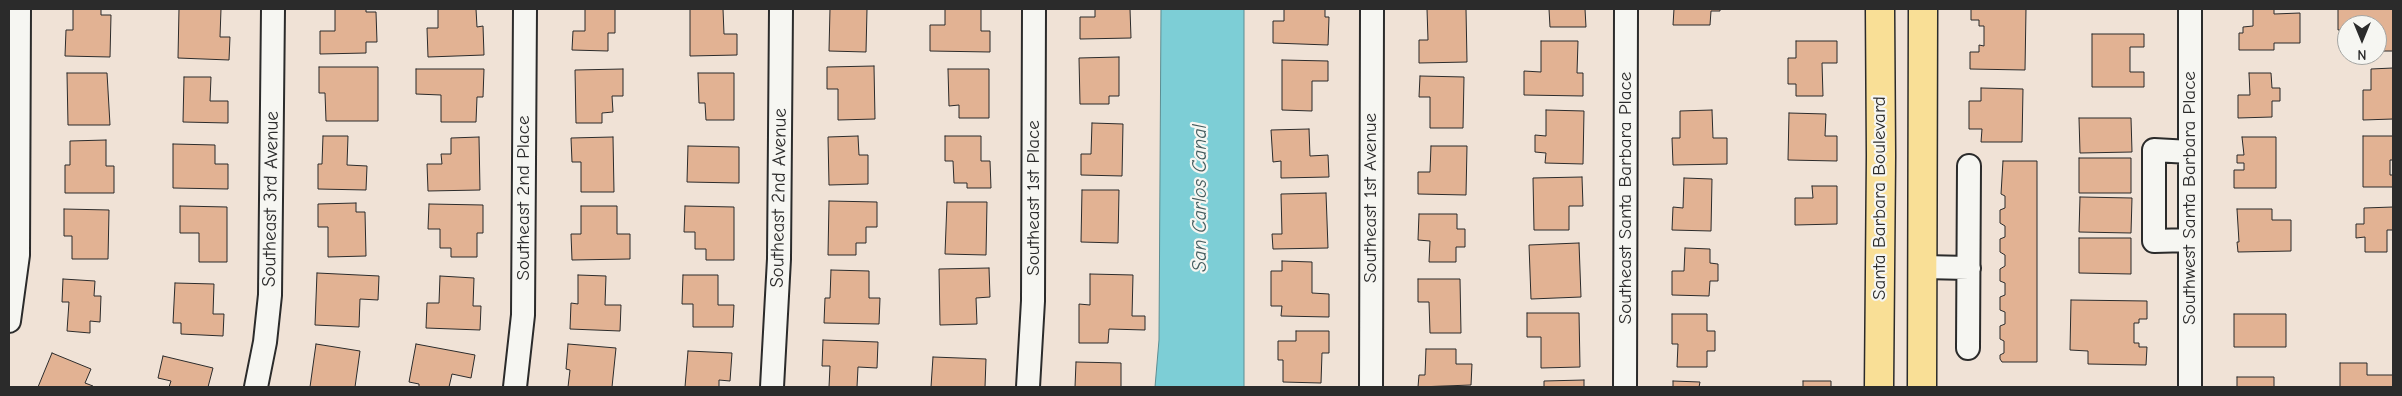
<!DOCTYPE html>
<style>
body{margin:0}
#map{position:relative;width:2402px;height:396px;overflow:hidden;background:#f0e2d6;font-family:"Comic Neue",sans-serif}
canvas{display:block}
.frame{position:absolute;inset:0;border:10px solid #2b2b2b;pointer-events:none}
.north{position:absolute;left:2337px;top:15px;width:50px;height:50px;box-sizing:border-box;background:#f6f6f2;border:1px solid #a5a5a2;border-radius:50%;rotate:180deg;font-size:14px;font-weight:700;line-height:20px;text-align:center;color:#2b2b2b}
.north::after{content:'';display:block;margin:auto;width:18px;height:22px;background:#2b2b2b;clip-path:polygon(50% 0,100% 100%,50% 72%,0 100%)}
</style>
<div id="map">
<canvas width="2402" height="396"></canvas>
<div class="frame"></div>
<div class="north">N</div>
</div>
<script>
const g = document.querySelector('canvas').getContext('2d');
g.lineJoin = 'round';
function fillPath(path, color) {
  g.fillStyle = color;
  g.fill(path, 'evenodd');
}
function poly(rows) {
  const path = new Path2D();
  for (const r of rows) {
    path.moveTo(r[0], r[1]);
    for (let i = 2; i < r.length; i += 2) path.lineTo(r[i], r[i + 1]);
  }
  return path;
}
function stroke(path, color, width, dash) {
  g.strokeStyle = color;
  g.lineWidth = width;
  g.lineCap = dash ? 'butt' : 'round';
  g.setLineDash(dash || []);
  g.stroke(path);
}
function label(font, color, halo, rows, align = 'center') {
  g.font = font + ' "Comic Neue",sans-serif';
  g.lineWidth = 4.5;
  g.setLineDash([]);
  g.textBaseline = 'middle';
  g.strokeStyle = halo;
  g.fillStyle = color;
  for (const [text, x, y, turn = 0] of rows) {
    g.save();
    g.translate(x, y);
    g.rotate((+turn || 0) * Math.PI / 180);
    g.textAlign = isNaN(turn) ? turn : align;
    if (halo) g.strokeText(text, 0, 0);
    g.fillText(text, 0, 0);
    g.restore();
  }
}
const water = poly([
 [1161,9,1244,9,1244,387,1155,387,1159,340,1161,9]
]);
fillPath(water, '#7dced6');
stroke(water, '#5c8d92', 1);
const building = poly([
 [73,9,101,9,101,15,111,15,110,57,65,56,66,30,73,30,73,9],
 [179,9,221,9,220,37,230,37,229,60,178,58,179,9],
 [335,9,366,9,366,12,376,12,377,42,366,42,366,53,320,54,320,31,335,31,335,9],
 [438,9,476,9,477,27,483,26,484,55,428,57,427,28,438,28,438,9],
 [585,9,615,9,615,33,608,33,608,51,572,50,573,31,585,31,585,9],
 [690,9,723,9,724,34,737,34,737,55,690,56,690,9],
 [830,9,867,9,866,52,829,51,830,9],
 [945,9,981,9,981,31,990,31,990,52,930,51,930,25,945,25,945,9],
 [1095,9,1130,9,1131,38,1080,39,1080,17,1095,17,1095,9],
 [1284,9,1325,9,1325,17,1329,17,1328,45,1273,43,1273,21,1284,21,1284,9],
 [1427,9,1466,9,1467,62,1419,63,1419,40,1428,40,1427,9],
 [1549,9,1585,9,1586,27,1550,27,1549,9],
 [1674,9,1720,9,1720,11,1711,11,1710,25,1673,25,1674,9],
 [1971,9,2026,9,2025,70,1970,69,1970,52,1979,52,1979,45,1984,46,1984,26,1979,26,1979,20,1971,20,1971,9],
 [2253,9,2274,9,2274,14,2300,13,2300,43,2274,43,2274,50,2239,50,2239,33,2243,33,2243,27,2253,26,2253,9],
 [2338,9,2393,9,2393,51,2377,51,2377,25,2347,25,2347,30,2338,30,2338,9],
 [2092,34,2144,34,2144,47,2130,47,2130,72,2144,72,2144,87,2092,87,2092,34],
 [1541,41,1578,41,1577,73,1583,73,1583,96,1524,95,1524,71,1541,72,1541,41],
 [1796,41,1837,41,1837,63,1822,63,1823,96,1796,96,1796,84,1788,84,1788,58,1796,58,1796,41],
 [1119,57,1119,96,1109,96,1109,104,1080,104,1079,58,1119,57],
 [1282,60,1328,61,1328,81,1312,81,1312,111,1282,110,1282,60],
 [874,66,875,119,838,120,838,89,827,89,827,67,874,66],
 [319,67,378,67,378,121,326,121,325,93,319,93,319,67],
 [2393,68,2393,119,2363,120,2363,90,2371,90,2371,69,2393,68],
 [416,69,484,69,483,97,477,97,476,122,441,122,441,95,416,94,416,69],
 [623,69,623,96,612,96,613,112,602,113,602,123,576,123,575,70,623,69],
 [948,69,989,69,989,118,959,118,959,105,949,106,948,69],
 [67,73,107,73,110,125,68,125,67,73],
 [698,73,734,73,734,120,706,120,705,103,699,103,698,73],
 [2249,73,2271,73,2272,88,2280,88,2280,101,2272,101,2272,117,2238,118,2238,95,2250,95,2249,73],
 [1420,76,1464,77,1463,128,1430,128,1430,97,1419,97,1420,76],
 [184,77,211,77,210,101,228,101,228,123,183,122,184,77],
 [1981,88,2023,89,2022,142,1981,142,1982,129,1969,129,1969,101,1981,101,1981,88],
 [1546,110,1584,111,1583,164,1545,163,1546,153,1535,152,1535,135,1546,136,1546,110],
 [1712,110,1713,138,1727,138,1727,164,1673,165,1672,138,1680,138,1680,111,1712,110],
 [1789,113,1826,114,1825,136,1837,136,1837,161,1788,160,1789,113],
 [2079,118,2131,118,2132,152,2080,153,2079,118],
 [1092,123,1123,124,1122,176,1081,175,1081,154,1091,154,1092,123],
 [1309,129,1310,156,1328,155,1329,177,1281,178,1281,161,1273,162,1271,130,1309,129],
 [323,136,348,136,347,165,367,166,366,190,318,189,318,164,322,164,323,136],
 [858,136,859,155,868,155,868,184,829,185,828,137,858,136],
 [945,136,981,136,981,161,990,161,991,188,967,188,967,183,954,183,953,161,945,161,945,136],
 [2363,136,2393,136,2393,160,2390,160,2390,175,2393,175,2393,187,2363,187,2363,136],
 [479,137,480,190,428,191,427,164,442,164,441,154,451,154,451,138,479,137],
 [613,137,614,192,581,192,581,162,572,162,571,138,613,137],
 [2242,137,2276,137,2276,188,2234,188,2234,170,2244,170,2244,163,2237,163,2237,155,2244,155,2242,137],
 [106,140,106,166,114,166,114,193,65,193,65,165,70,165,70,141,106,140],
 [173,144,215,145,215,164,228,164,228,189,173,188,173,144],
 [688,146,739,147,739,183,687,182,688,146],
 [1431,146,1467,146,1466,195,1418,194,1418,172,1430,172,1431,146],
 [2079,158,2131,158,2131,193,2079,193,2079,158],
 [2003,161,2037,161,2037,362,2002,362,2000,359,2000,355,2004,353,2004,341,2000,339,2000,326,2005,324,2005,312,2000,310,2000,297,2005,295,2005,283,2000,281,2000,269,2005,266,2005,255,2000,252,2000,239,2005,237,2005,226,2000,223,2000,210,2005,208,2005,196,2001,194,2003,161],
 [1582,177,1583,206,1569,206,1569,230,1534,230,1533,178,1582,177],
 [1684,178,1712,179,1711,231,1672,230,1673,207,1683,208,1684,178],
 [1812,186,1837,186,1837,224,1795,225,1795,198,1813,198,1812,186],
 [1082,190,1119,190,1118,243,1081,242,1082,190],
 [1326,193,1328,248,1273,249,1272,234,1282,234,1281,194,1326,193],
 [2080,197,2132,198,2131,233,2079,232,2080,197],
 [829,201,877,202,877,227,866,227,866,243,856,243,856,255,828,255,829,201],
 [947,202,987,202,986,255,945,254,947,202],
 [356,203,356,212,365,212,366,256,328,257,328,227,318,227,318,204,356,203],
 [429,204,483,205,483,233,477,233,477,257,451,257,451,248,440,248,440,229,428,229,429,204],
 [180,206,227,207,227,262,199,262,199,233,180,233,180,206],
 [581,206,617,206,617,234,630,234,630,259,572,260,571,234,581,234,581,206],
 [685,206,734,207,734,260,706,260,706,249,695,249,695,232,684,232,685,206],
 [2393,207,2393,230,2387,230,2387,252,2365,252,2365,237,2356,238,2356,224,2364,224,2364,208,2393,207],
 [64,209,109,210,108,259,72,259,72,236,64,236,64,209],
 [2237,209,2272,209,2272,220,2291,220,2291,251,2238,252,2237,242,2239,242,2237,209],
 [1419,214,1457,214,1457,229,1465,229,1465,247,1456,247,1456,262,1429,262,1430,241,1418,240,1419,214],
 [2079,238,2131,238,2131,274,2079,273,2079,238],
 [1579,243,1581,297,1531,299,1529,245,1579,243],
 [1685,248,1710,249,1710,263,1718,264,1718,281,1710,281,1709,296,1672,295,1672,271,1684,271,1685,248],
 [1282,261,1312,262,1312,293,1329,294,1329,317,1281,316,1282,306,1271,306,1271,271,1282,271,1282,261],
 [989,268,990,297,976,298,977,324,940,325,939,269,989,268],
 [831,270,869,271,869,298,880,298,879,324,824,323,825,298,830,298,831,270],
 [317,273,379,276,378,300,360,299,359,327,315,325,317,273],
 [1090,274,1133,275,1132,316,1145,316,1145,330,1109,329,1108,343,1079,343,1079,304,1090,305,1090,274],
 [578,275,606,276,605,305,621,305,620,331,570,329,571,303,578,304,578,275],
 [683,275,718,275,718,305,734,305,733,327,693,327,693,304,682,304,683,275],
 [440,276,474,278,473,306,481,306,480,330,426,328,427,303,439,303,440,276],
 [63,279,95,281,94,296,101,296,100,322,90,321,90,333,67,331,69,302,62,302,63,279],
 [1418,279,1460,279,1461,333,1430,333,1429,302,1418,302,1418,279],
 [175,283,214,284,213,314,224,314,223,336,181,334,181,323,173,323,175,283],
 [2071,300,2147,301,2147,319,2139,319,2139,323,2134,323,2134,343,2139,343,2139,347,2147,347,2146,365,2088,364,2088,351,2070,350,2071,300],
 [1527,313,1579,313,1580,367,1541,368,1541,337,1527,337,1527,313],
 [1672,314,1707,314,1707,331,1715,331,1715,351,1707,351,1707,367,1677,367,1678,344,1672,344,1672,314],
 [2234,314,2286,314,2286,347,2234,347,2234,314],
 [1296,331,1329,331,1329,353,1322,353,1321,383,1283,382,1283,360,1278,360,1278,341,1296,341,1296,331],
 [823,340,878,342,877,368,858,367,857,387,829,387,830,366,822,366,823,340],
 [316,344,360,351,355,387,310,387,316,344],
 [416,344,475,355,471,378,452,374,449,387,419,387,419,384,409,382,416,344],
 [568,344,616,348,612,387,568,387,570,370,566,369,568,344],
 [1426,349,1456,349,1456,364,1472,364,1471,385,1418,387,1419,375,1425,375,1426,349],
 [688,351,732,353,730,381,719,380,719,387,685,387,688,351],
 [52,353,91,369,85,383,93,386,92,387,38,387,52,353],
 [163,356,213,368,208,387,169,387,171,381,158,378,163,356],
 [933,357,986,359,985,387,931,387,933,357],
 [1076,362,1121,363,1121,387,1075,387,1076,362],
 [2340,363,2367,363,2367,375,2393,375,2393,387,2340,387,2340,363],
 [2237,377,2274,377,2274,387,2237,387,2237,377],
 [1584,380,1584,387,1544,387,1544,381,1584,380],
 [1673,381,1700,382,1699,387,1673,387,1673,381],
 [1803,381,1831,381,1831,387,1803,387,1803,381]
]);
fillPath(building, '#e2b293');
stroke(building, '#2b2b2b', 1);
const minor = poly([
 [2190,152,2154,150,2154,241,2190,240],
 [1923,267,1969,268],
 [9,321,18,255,19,9],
 [1968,348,1969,166],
 [256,387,265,342,270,295,273,9],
 [515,387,523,315,525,9],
 [772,387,779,259,781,9],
 [1028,387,1033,301,1034,9],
 [1371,387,1372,9],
 [1625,387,1626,9],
 [2190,387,2190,9]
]);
const major = poly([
 [1879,387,1881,156,1880,9],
 [1922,387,1923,9]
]);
stroke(minor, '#2b2b2b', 26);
stroke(major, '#2b2b2b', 31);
stroke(minor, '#f6f6f2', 22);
stroke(major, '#f9df96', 28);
label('19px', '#2b2b2b', '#f6f6f2', [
 ["Southeast 2nd Place",524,198,-90],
 ["Southeast 2nd Avenue",779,198,-89],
 ["Southeast 1st Place",1034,198,-90],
 ["Southeast 1st Avenue",1371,198,-90],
 ["Southeast Santa Barbara Place",1626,198,-90],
 ["Santa Barbara Boulevard",1880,198,-90],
 ["Southwest Santa Barbara Place",2190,198,-90],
 ["Southeast 3rd Avenue",271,199,-89]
]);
label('italic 20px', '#445c5e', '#f6f6f2', [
 ["San Carlos Canal",1200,198,-90]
]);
</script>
